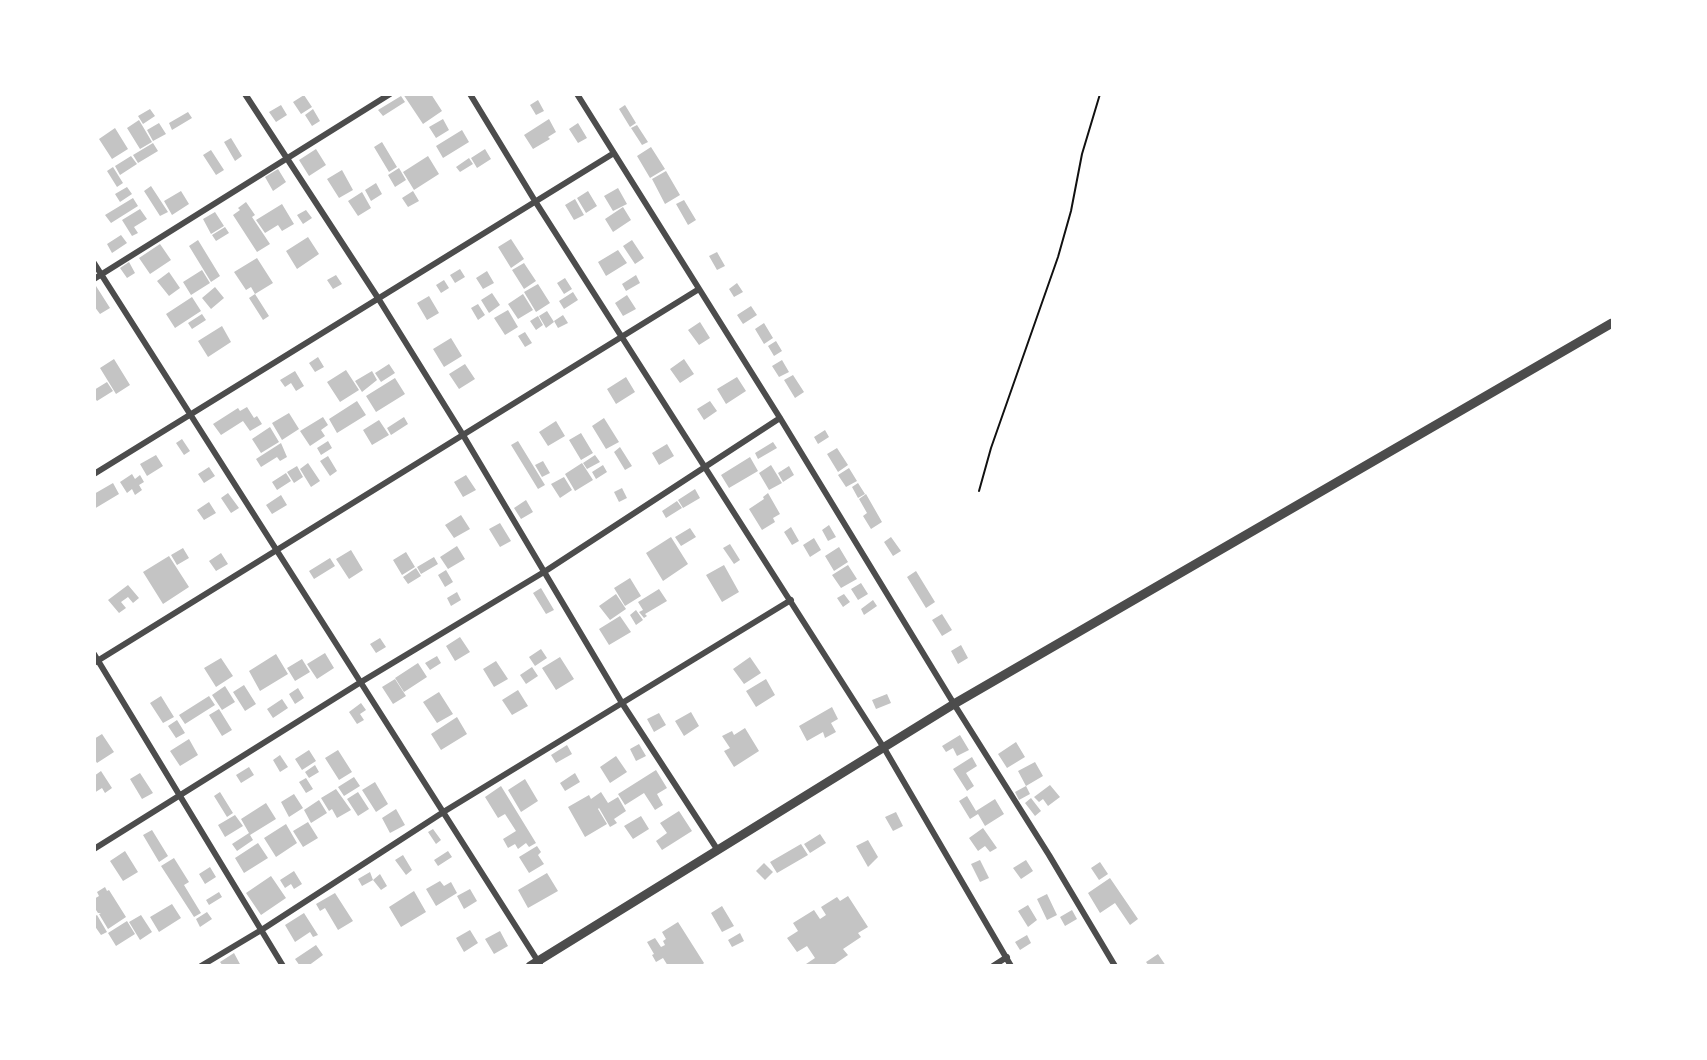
<!DOCTYPE html>
<style>
body{margin:0}
#map{position:relative;width:1707px;height:1060px;overflow:hidden;background:#fff;font-family:Lato,sans-serif}
canvas{display:block}
.frame{position:absolute;inset:0;border:96px solid #fff;pointer-events:none}
</style>
<div id="map">
<canvas width="1707" height="1060"></canvas>
<div class="frame"></div>
</div>
<script>
const g = document.querySelector('canvas').getContext('2d');
g.lineJoin = 'round';
function fillPath(path, color) {
  g.fillStyle = color;
  g.fill(path, 'evenodd');
}
function poly(rows) {
  const path = new Path2D();
  for (const r of rows) {
    path.moveTo(r[0], r[1]);
    for (let i = 2; i < r.length; i += 2) path.lineTo(r[i], r[i + 1]);
  }
  return path;
}
function stroke(path, color, width, dash) {
  g.strokeStyle = color;
  g.lineWidth = width;
  g.lineCap = dash ? 'butt' : 'round';
  g.setLineDash(dash || []);
  g.stroke(path);
}
fillPath(poly([
 [403,94,431,94,442,111,423,124],
 [304,95,312,107,301,114,293,102],
 [401,96,405,102,383,116,378,110],
 [538,100,544,111,536,115,530,105],
 [281,105,287,115,276,122,269,112],
 [625,105,636,123,630,127,619,109],
 [150,109,155,116,143,124,138,116],
 [313,109,320,121,312,126,305,115],
 [188,112,192,118,172,130,169,123],
 [443,119,449,130,436,138,429,127],
 [549,119,556,132,548,137,550,139,533,149,524,135],
 [139,120,152,142,140,149,127,128],
 [159,123,166,134,153,141,147,130],
 [578,123,587,138,578,143,569,129],
 [637,125,648,142,642,145,631,128],
 [115,128,128,149,112,159,99,139],
 [462,130,469,142,443,158,436,146],
 [231,138,242,156,235,161,224,142],
 [382,142,397,167,389,172,374,147],
 [153,143,158,151,138,163,133,155],
 [651,147,665,169,650,178,637,156],
 [316,149,326,165,309,176,299,160],
 [485,149,491,159,477,168,471,158],
 [211,150,224,170,216,175,203,155],
 [131,156,137,164,120,175,115,166],
 [428,156,439,174,414,190,403,172],
 [469,158,473,164,460,172,456,167],
 [113,167,123,183,117,187,107,171],
 [399,168,406,180,395,187,388,175],
 [278,169,286,182,273,191,265,177],
 [342,170,353,190,339,198,327,179],
 [666,171,680,195,665,204,652,179],
 [376,183,382,194,371,201,365,190],
 [151,186,168,212,160,216,144,191],
 [127,187,132,194,120,202,115,194],
 [618,188,627,204,613,211,604,196],
 [181,191,189,204,172,215,164,201],
 [413,191,419,201,408,207,402,198],
 [588,191,597,206,586,213,577,198],
 [362,192,371,208,358,216,348,201],
 [133,198,138,206,111,223,105,215],
 [575,199,584,215,574,220,565,205],
 [684,200,696,220,688,225,676,204],
 [246,202,255,215,252,217,270,244,257,252,233,215,240,210,238,208],
 [282,204,294,224,282,231,278,225,265,233,256,220],
 [623,207,631,220,613,232,605,219],
 [140,209,147,219,134,227,138,233,132,236,122,220],
 [306,210,312,218,303,224,297,215],
 [215,212,224,226,211,234,203,219],
 [225,227,229,233,216,241,212,235],
 [121,235,127,243,112,253,107,244],
 [308,237,319,254,297,269,286,251],
 [511,239,524,259,511,268,498,247],
 [198,240,220,276,211,282,189,246],
 [632,240,644,258,635,264,623,246],
 [160,244,171,260,150,274,139,258],
 [618,250,627,263,606,276,598,262],
 [717,252,725,266,717,270,709,256],
 [257,258,273,283,255,294,269,316,263,320,249,298,255,294,251,287,246,290,234,272],
 [129,262,135,273,127,278,120,268],
 [524,263,536,281,524,289,512,270],
 [460,269,465,277,455,283,450,275],
 [202,270,210,283,191,295,183,282],
 [487,271,494,283,483,289,476,278],
 [169,272,180,288,169,296,157,281],
 [336,275,342,284,333,289,327,280],
 [636,275,640,283,626,291,622,284],
 [565,278,572,289,564,294,557,283],
 [444,280,449,288,441,293,436,285],
 [737,283,743,292,734,297,729,289],
 [538,284,550,303,536,312,524,292],
 [96,286,110,308,100,314,94,306],
 [215,287,224,298,211,309,202,298],
 [573,292,578,300,564,309,559,301],
 [492,293,500,305,489,313,481,300],
 [523,294,533,310,518,319,508,304],
 [627,295,636,309,623,316,615,303],
 [429,296,439,313,427,320,417,303],
 [192,297,201,311,175,328,166,314],
 [478,304,485,315,478,320,471,308],
 [751,306,757,315,743,324,737,315],
 [508,310,518,327,505,335,494,318],
 [547,311,554,322,546,328,539,316],
 [202,314,206,320,192,329,188,323],
 [563,315,568,323,558,328,554,321],
 [538,316,543,325,536,330,530,321],
 [700,322,710,338,699,345,688,330],
 [764,323,773,338,764,344,755,329],
 [222,326,231,342,208,357,198,341],
 [525,332,532,343,525,347,518,336],
 [451,338,462,356,444,367,433,349],
 [776,341,782,351,774,356,768,346],
 [318,357,324,367,315,372,309,363],
 [114,359,130,385,116,394,100,368],
 [684,359,694,374,680,383,670,369],
 [782,360,789,372,779,377,772,366],
 [389,364,395,373,381,382,375,373],
 [465,364,475,379,459,389,449,374],
 [346,370,359,390,340,402,327,382],
 [295,371,304,386,296,391,291,383,285,387,280,380],
 [372,371,377,380,362,392,355,381],
 [793,375,804,392,795,398,784,380],
 [626,377,635,392,616,404,607,389],
 [737,377,746,391,726,404,717,389],
 [395,378,405,394,376,412,366,396],
 [107,382,113,391,97,401,94,397,94,390],
 [357,401,366,415,337,433,329,419],
 [710,401,717,411,704,420,697,409],
 [247,407,254,418,257,416,262,424,250,431,243,421,221,435,213,424,238,408,240,411],
 [289,413,299,429,282,440,272,423],
 [323,417,328,425,321,430,325,436,310,446,300,431],
 [404,417,408,424,391,435,387,428],
 [604,418,619,442,606,449,592,426],
 [379,420,389,435,372,445,363,430],
 [556,421,565,436,548,446,539,432],
 [270,427,279,442,261,453,252,439],
 [825,430,829,437,818,444,814,437],
 [581,433,593,453,581,460,569,440],
 [182,439,190,451,184,455,176,443],
 [328,441,332,448,321,455,317,448],
 [518,441,545,485,538,489,511,445],
 [773,442,777,448,758,459,755,453],
 [281,443,287,457,280,461,277,457,261,467,256,459],
 [667,444,674,456,659,465,652,453],
 [620,447,632,466,625,470,614,452],
 [837,448,848,465,838,472,827,454],
 [156,455,163,466,147,476,140,464],
 [595,455,600,462,587,469,583,463],
 [328,456,337,471,330,476,320,461],
 [750,457,758,471,729,488,721,475],
 [543,461,550,473,542,477,535,465],
 [308,463,320,481,311,487,300,469],
 [582,463,593,480,575,491,565,474],
 [603,465,607,472,596,479,592,472],
 [771,465,782,483,769,490,759,473],
 [297,466,303,477,294,483,287,472],
 [789,466,794,475,783,482,778,473],
 [209,467,215,476,204,483,198,474],
 [849,468,857,481,846,487,838,475],
 [286,473,291,481,277,490,272,482],
 [132,474,135,479,140,475,144,482,139,485,142,490,135,495,132,489,127,493,120,482],
 [466,475,476,490,463,497,454,482],
 [564,477,572,490,560,498,551,484],
 [113,483,119,494,94,509,94,494],
 [858,483,865,494,858,498,852,487],
 [622,488,627,498,619,502,614,492],
 [695,489,700,498,683,508,678,500],
 [228,493,239,508,231,513,221,498],
 [768,493,780,514,773,518,775,522,762,530,749,509,764,499,763,497],
 [866,494,882,522,871,529,863,516,867,513,859,499],
 [281,495,287,505,272,514,266,505],
 [526,500,533,512,521,519,514,508],
 [677,501,682,508,666,518,662,511],
 [209,502,216,513,204,520,197,510],
 [461,515,470,529,454,538,445,525],
 [500,523,511,541,500,547,489,529],
 [829,525,836,537,828,541,822,530],
 [791,527,799,541,792,545,784,532],
 [690,528,696,537,681,546,675,537],
 [671,537,688,564,663,581,646,553],
 [891,537,901,551,893,556,884,542],
 [814,538,821,550,810,557,803,545],
 [730,544,740,560,734,564,723,548],
 [457,546,465,559,448,569,440,557],
 [839,547,848,562,834,571,825,556],
 [183,548,189,558,177,565,171,555],
 [351,550,363,570,349,579,336,559],
 [406,552,415,567,402,575,393,560],
 [221,553,228,564,216,571,209,561],
 [169,556,189,587,163,604,143,572],
 [434,557,438,564,421,574,417,567],
 [330,558,335,566,314,579,309,571],
 [724,565,739,592,722,602,706,575],
 [848,565,857,579,841,588,832,575],
 [416,568,421,576,408,584,403,577],
 [446,570,453,582,445,587,438,575],
 [916,571,935,602,926,608,907,577],
 [630,578,641,596,625,606,614,588],
 [861,583,868,594,858,600,851,589],
 [128,585,139,598,133,603,128,597,121,602,126,608,119,613,108,600],
 [541,588,554,610,546,614,533,593],
 [659,589,667,601,645,614,647,616,644,618,639,612,643,610,638,602],
 [457,592,461,600,451,606,447,598],
 [616,594,626,609,610,620,599,606],
 [844,594,850,602,843,607,837,598],
 [873,600,877,606,864,615,861,609],
 [636,610,643,620,636,625,630,615],
 [942,614,952,630,942,636,932,620],
 [620,616,631,632,609,645,599,629],
 [460,637,470,652,455,661,446,646],
 [380,638,386,647,376,653,370,644],
 [961,645,968,658,958,664,951,651],
 [541,649,547,658,535,666,529,657],
 [325,653,334,668,317,679,307,664],
 [276,654,288,674,260,691,249,671],
 [437,656,441,663,430,670,425,663],
 [560,657,574,679,556,690,542,668],
 [750,657,761,673,744,684,733,669],
 [221,658,233,676,216,687,204,668],
 [302,659,310,672,295,681,287,668],
 [496,661,508,679,494,687,483,669],
 [418,663,427,677,404,692,395,678],
 [532,667,538,676,526,684,520,675],
 [395,679,406,696,393,704,382,687],
 [766,679,775,695,756,707,746,691],
 [244,685,256,704,245,711,233,692],
 [225,686,235,702,222,710,212,695],
 [298,688,304,698,295,704,289,694],
 [518,690,528,706,512,715,502,700],
 [439,692,453,714,437,723,423,702],
 [887,694,891,703,876,709,872,700],
 [161,696,174,717,163,723,150,703],
 [209,696,215,705,185,724,179,715],
 [282,699,288,708,273,718,267,709],
 [361,703,366,710,360,714,364,720,357,724,349,712],
 [832,707,838,719,831,723,836,732,825,738,823,732,807,741,799,726],
 [219,709,232,730,222,736,209,715],
 [691,712,699,726,684,736,675,721],
 [659,713,666,725,654,732,647,719],
 [457,717,467,734,441,750,431,734],
 [177,720,185,733,176,738,168,726],
 [745,728,759,751,734,767,724,751,730,748,722,736,732,731,734,735],
 [102,734,114,752,97,763,94,758,94,739],
 [960,735,969,750,957,756,953,748,946,752,942,746],
 [189,739,198,755,180,766,170,751],
 [1016,742,1025,757,1007,768,998,754],
 [639,744,646,756,636,761,630,749],
 [567,745,572,754,556,763,551,755],
 [309,750,316,761,302,770,295,759],
 [338,750,352,772,339,780,325,758],
 [280,755,288,767,280,772,273,760],
 [616,756,627,772,610,783,600,767],
 [972,757,977,766,966,773,974,786,967,791,953,769],
 [1035,762,1043,776,1026,786,1018,771],
 [315,765,319,772,309,778,305,772],
 [249,767,254,775,241,783,236,775],
 [656,770,667,788,657,794,663,805,655,810,644,793,625,805,618,794],
 [101,771,112,788,105,793,102,788,94,793,94,776],
 [140,773,153,793,142,799,130,779],
 [575,773,580,782,565,791,560,783],
 [354,777,360,786,344,796,338,787],
 [306,778,313,789,306,793,299,782],
 [525,779,538,801,521,812,508,790],
 [375,782,388,804,376,812,362,790],
 [1050,785,1060,797,1048,806,1043,799,1039,802,1034,797],
 [501,786,536,843,529,847,526,843,518,849,515,844,508,848,503,839,516,831,505,814,498,818,485,797],
 [1026,786,1030,794,1019,800,1015,792],
 [336,789,351,810,337,818,332,809,329,811,321,798],
 [220,792,233,813,227,817,214,796],
 [358,792,369,809,358,816,347,799],
 [601,792,608,803,618,797,626,811,614,819,617,823,610,827,599,808,598,809,607,824,585,837,568,807,589,795,591,799],
 [294,794,303,808,289,817,281,802],
 [967,796,976,811,995,799,1004,814,985,826,978,814,970,819,959,801],
 [1031,798,1041,811,1035,816,1025,803],
 [319,800,327,813,311,823,304,810],
 [266,803,276,819,250,835,253,840,237,851,232,844,249,833,241,819],
 [396,809,405,825,390,833,382,818],
 [679,811,692,831,662,850,656,841,667,833,660,823],
 [896,812,903,826,893,831,885,817],
 [235,815,243,826,225,837,218,825],
 [641,816,649,829,633,839,624,826],
 [308,822,318,838,303,847,293,831],
 [286,824,297,843,276,857,264,838],
 [983,828,997,848,990,852,985,846,978,851,969,838],
 [433,829,441,840,436,844,428,832],
 [152,830,168,856,159,862,143,835],
 [820,834,826,843,810,853,804,844],
 [868,840,878,857,868,867,856,846],
 [258,843,268,858,244,873,235,858],
 [801,844,808,855,777,873,770,862],
 [537,846,541,852,538,855,544,864,529,873,519,857],
 [125,851,138,872,123,881,110,861],
 [448,851,452,857,438,866,434,860],
 [403,855,412,870,406,875,395,860],
 [174,858,189,882,184,885,201,913,194,917,161,866],
 [980,860,989,878,980,882,971,864],
 [1026,860,1033,871,1021,879,1013,868],
 [1100,862,1108,874,1099,880,1091,868],
 [764,863,773,872,765,880,756,871],
 [210,867,216,877,205,884,199,874],
 [294,871,302,884,294,889,291,884,285,888,280,880],
 [370,872,373,880,362,886,358,879],
 [547,873,558,891,528,908,518,890],
 [380,874,387,886,381,890,373,880],
 [271,876,286,898,261,915,246,893],
 [1110,878,1138,919,1130,925,1115,903,1100,913,1088,893],
 [440,881,444,886,451,882,457,893,436,906,426,889],
 [105,887,107,891,109,890,126,917,108,929,99,914,101,913,98,913,94,907,94,899,99,896,97,892],
 [470,889,477,901,464,909,457,896],
 [414,891,426,912,401,927,389,907],
 [219,892,222,897,209,905,206,900],
 [335,893,353,921,338,930,325,908,320,911,316,904],
 [1047,894,1057,915,1047,920,1037,899],
 [848,896,868,927,858,933,861,937,843,949,848,955,832,966,803,966,815,958,807,946,797,952,787,938,798,931,793,923,814,910,820,919,826,915,821,907,837,897,840,901],
 [172,904,181,918,159,932,150,917],
 [1028,905,1037,920,1028,927,1018,911],
 [722,906,734,926,722,932,711,913],
 [1072,910,1077,919,1065,926,1060,917],
 [207,912,212,919,200,927,196,919],
 [304,913,318,935,313,937,310,932,295,942,285,925],
 [97,915,107,932,101,935,94,925,94,917],
 [141,915,152,932,140,940,129,922],
 [127,921,135,934,116,946,108,933],
 [678,922,704,963,701,966,668,966,663,958,656,962,652,955,654,954,647,942,655,938,661,947,665,945,663,941,666,939,662,932],
 [470,930,478,943,464,952,456,938],
 [500,931,508,946,494,954,485,939],
 [740,933,744,941,732,947,728,940],
 [1027,935,1031,943,1020,950,1015,942],
 [316,945,323,955,308,966,300,966,295,959],
 [234,953,241,966,223,966,220,962],
 [1158,954,1166,966,1149,966,1146,962]
]), '#c4c4c4');
stroke(poly([
 [979,491,991,448,1058,257,1071,211,1082,154,1100,94]
]), '#111', 2);
stroke(poly([
 [245,94,378,298,463,435,622,703,717,849],
 [470,94,535,201,884,748,1011,966],
 [577,94,780,418,954,704,1049,855,1115,966],
 [94,263,541,966],
 [94,279,390,94],
 [94,474,614,153],
 [94,654,283,966],
 [94,663,699,289],
 [94,849,361,682,544,572,780,418],
 [201,966,263,929,445,811,791,600],
 [993,966,1007,957]
]), '#4c4c4c', 6);
stroke(poly([
 [530,966,954,704,1612,323]
]), '#4c4c4c', 9);
</script>
